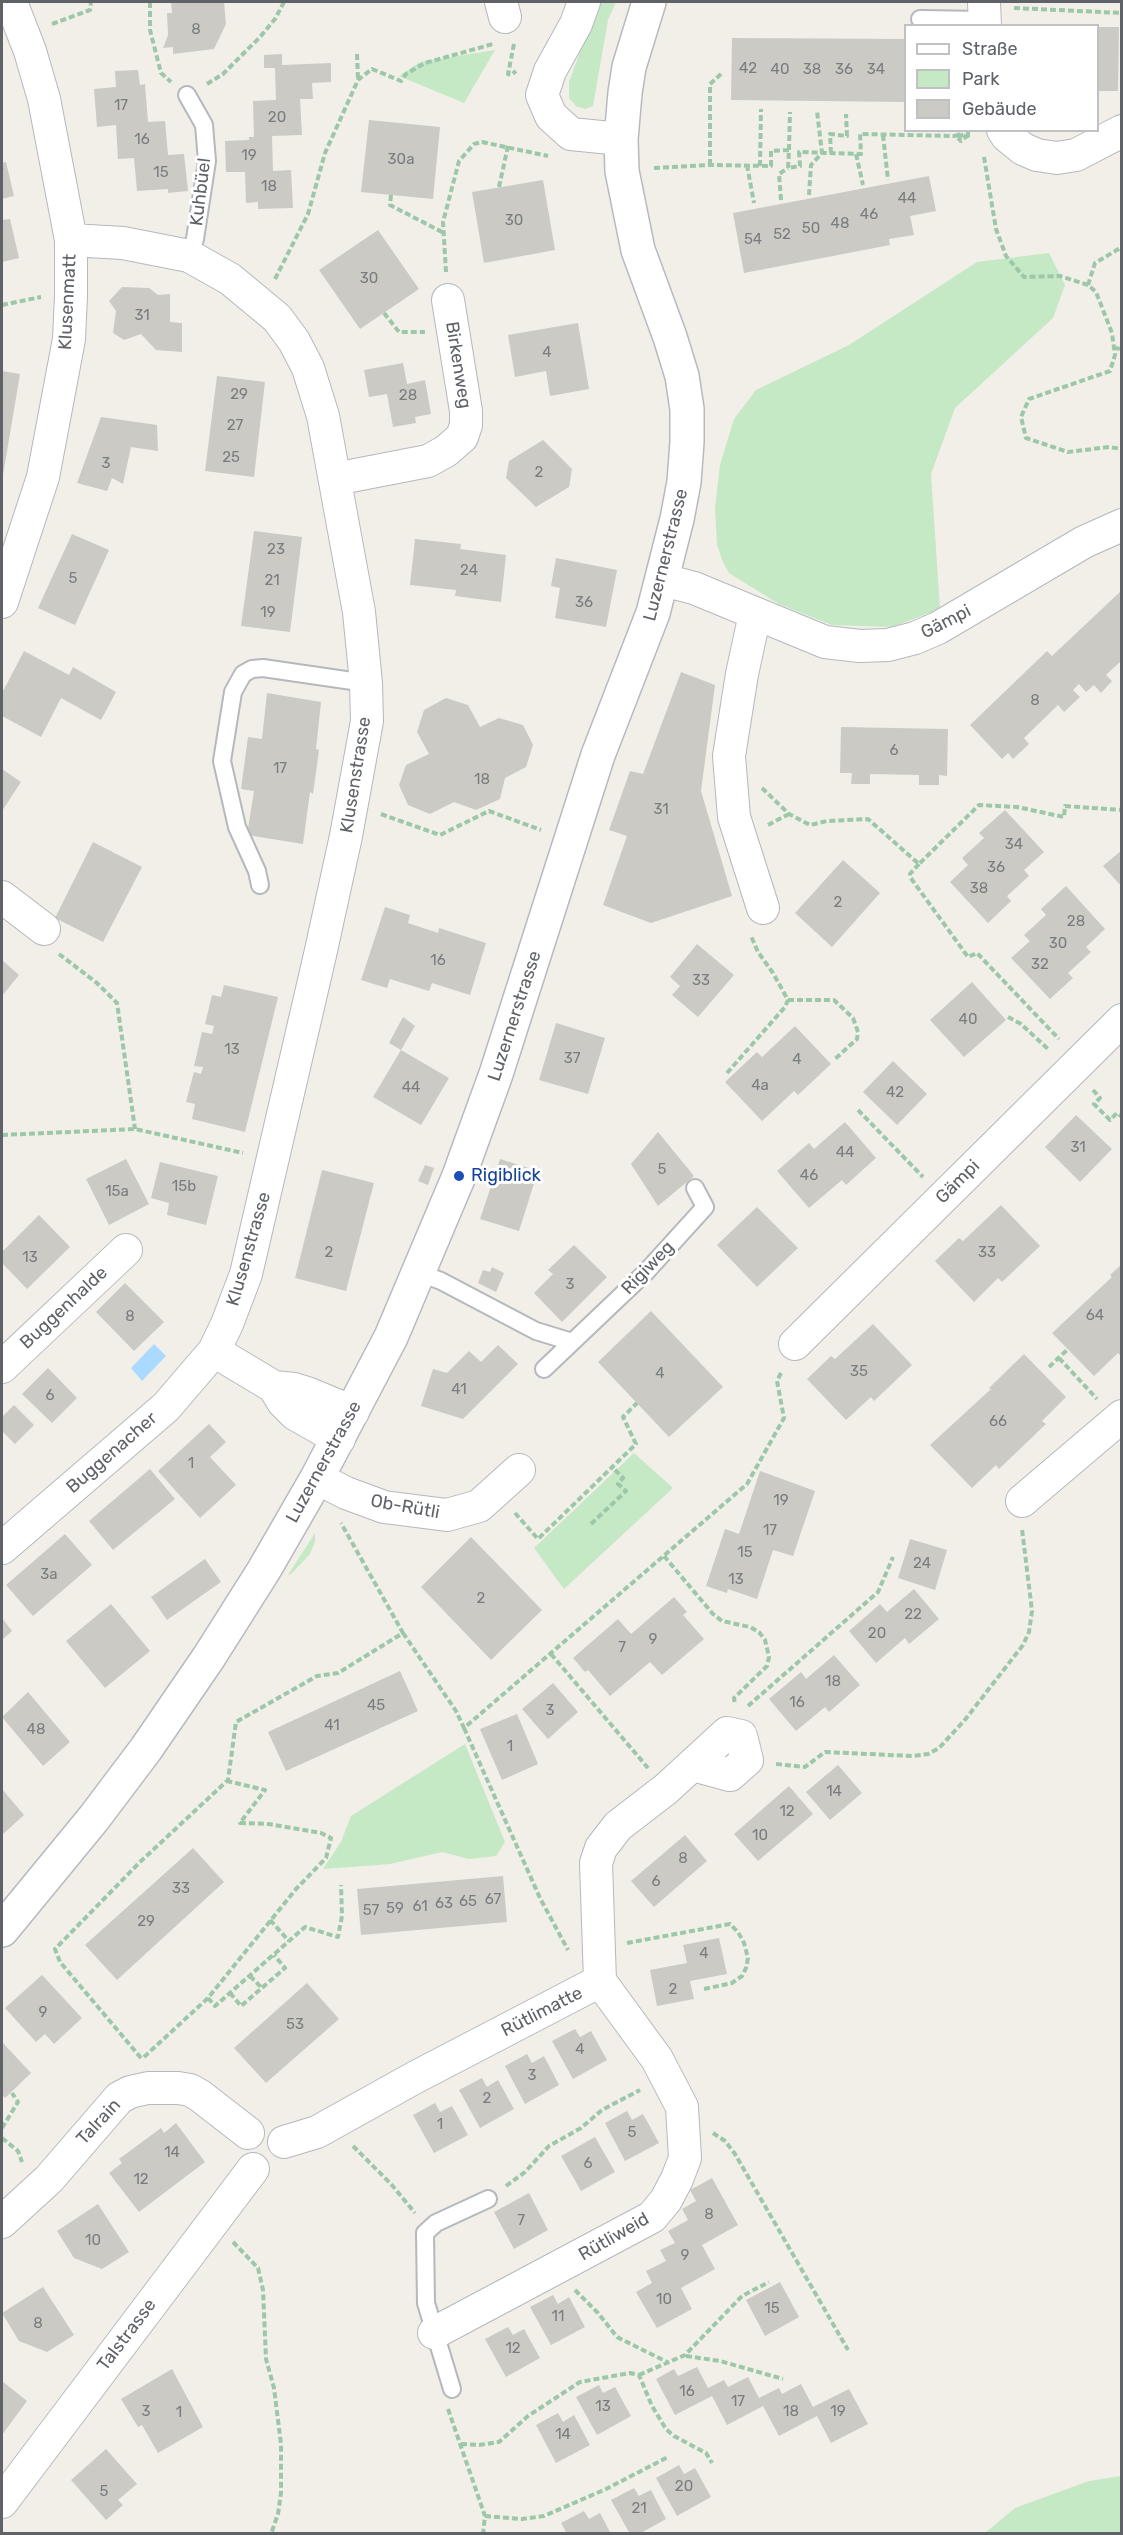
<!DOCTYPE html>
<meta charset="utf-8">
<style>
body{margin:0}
#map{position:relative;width:1123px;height:2535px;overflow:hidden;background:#f1efe8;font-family:Rubik,sans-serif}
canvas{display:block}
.frame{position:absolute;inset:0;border:3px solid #5f6368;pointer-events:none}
.legend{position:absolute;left:904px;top:24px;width:195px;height:108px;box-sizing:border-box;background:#fff;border:2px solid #bfc1c3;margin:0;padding:8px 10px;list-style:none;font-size:18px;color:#5f6368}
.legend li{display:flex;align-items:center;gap:12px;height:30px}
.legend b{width:30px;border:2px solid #bfc1c3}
</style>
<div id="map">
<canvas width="1123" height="2535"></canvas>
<div class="frame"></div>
<ul class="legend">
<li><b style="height:8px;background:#fff"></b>Straße</li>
<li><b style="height:16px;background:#c5e8c5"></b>Park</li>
<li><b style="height:16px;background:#cccac5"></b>Gebäude</li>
</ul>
</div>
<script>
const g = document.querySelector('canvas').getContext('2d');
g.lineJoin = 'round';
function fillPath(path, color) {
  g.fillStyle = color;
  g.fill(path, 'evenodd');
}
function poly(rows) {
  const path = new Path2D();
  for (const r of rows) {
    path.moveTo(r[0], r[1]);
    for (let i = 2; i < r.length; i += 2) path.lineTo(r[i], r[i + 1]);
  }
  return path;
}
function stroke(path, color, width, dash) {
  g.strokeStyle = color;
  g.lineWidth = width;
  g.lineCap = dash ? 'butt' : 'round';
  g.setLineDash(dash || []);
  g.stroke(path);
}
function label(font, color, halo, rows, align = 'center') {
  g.font = font + ' Rubik,sans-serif';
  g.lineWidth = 6;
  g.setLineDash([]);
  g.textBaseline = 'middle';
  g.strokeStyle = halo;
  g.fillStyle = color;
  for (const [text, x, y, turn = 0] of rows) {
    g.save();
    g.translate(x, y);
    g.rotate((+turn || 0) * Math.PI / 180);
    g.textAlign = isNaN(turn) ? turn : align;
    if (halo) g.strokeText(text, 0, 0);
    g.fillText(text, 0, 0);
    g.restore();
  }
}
fillPath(poly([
 [598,2,616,2,608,20,593,106,585,109,576,106,569,98,569,82],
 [495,50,464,103,399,76,420,62],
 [1049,253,1065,285,1053,318,955,408,931,474,940,609,892,627,832,625,779,604,729,573,722,560,717,544,715,508,720,465,734,419,756,390,849,345,977,262],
 [634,1453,673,1488,564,1589,534,1548],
 [315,1533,315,1541,310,1554,291,1574,288,1575],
 [465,1744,505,1842,496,1856,469,1859,442,1852,390,1864,323,1869,341,1842,351,1816],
 [1121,2476,1121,2533,985,2533,1015,2508,1089,2481]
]), '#c5e8c5');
fillPath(poly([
 [154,1344,166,1356,142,1381,131,1368]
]), '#aadaff');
fillPath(poly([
 [171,2,224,2,226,24,214,49,173,54,173,47,163,48,168,35,167,13,172,13],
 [1098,27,1119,27,1118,91,1098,91],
 [732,38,906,39,906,102,731,100],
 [282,54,282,65,331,63,331,82,312,83,313,99,300,99,302,135,272,136,273,171,291,170,293,208,258,209,258,202,246,203,245,172,226,172,225,141,249,140,249,137,254,137,253,101,276,100,275,68,264,68,264,55],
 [138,70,140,85,145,84,148,122,165,121,168,155,184,154,188,191,168,193,168,189,137,191,134,158,118,159,116,125,97,127,94,89,116,87,115,71],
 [369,120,440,127,433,199,361,192],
 [6,162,14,196,2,199,2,163],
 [929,176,936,211,910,216,914,235,889,239,890,245,744,273,733,213],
 [543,180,555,250,484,263,472,192],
 [10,219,19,258,2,262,2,220],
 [378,230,419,289,360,329,319,270],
 [122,287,149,288,158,295,170,294,170,322,182,323,182,352,156,350,141,334,124,340,113,333,116,311,109,301],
 [578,323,589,389,550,396,546,371,515,377,508,335],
 [403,363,407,384,425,380,431,414,415,417,416,423,393,427,387,394,369,397,364,370],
 [2,371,20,374,3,475,2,475],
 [217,376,265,382,254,477,205,471],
 [101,417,157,425,158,451,131,447,123,484,112,478,107,491,77,483],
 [543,440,572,469,569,487,536,507,506,478,509,461],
 [254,531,302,537,290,632,241,626],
 [72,534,109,550,75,625,38,608],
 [415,539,461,544,460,549,506,555,501,602,455,596,456,590,410,585],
 [556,558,617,570,606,627,555,618,560,588,551,586],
 [1122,590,1122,660,1106,675,1112,681,1101,693,1094,685,1086,692,1079,684,1073,690,1080,697,1064,712,1058,705,1024,738,1029,744,1013,759,1008,753,1002,759,970,725,1047,651,1052,656],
 [24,651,69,675,73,667,116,692,101,720,61,698,41,737,2,716,2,693],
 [681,672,715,685,701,791,732,896,651,923,603,905,627,836,609,830,630,771,643,774],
 [267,693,321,702,316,749,319,750,313,794,310,792,303,844,247,835,254,791,241,789,248,737,262,739],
 [446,698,468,705,480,727,499,718,523,725,533,745,526,767,505,778,500,799,476,810,454,802,430,814,408,805,399,785,406,765,429,754,417,732,424,710],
 [841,727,948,729,947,776,939,775,939,785,919,785,919,775,870,774,870,784,851,784,852,773,840,773],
 [2,769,21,782,2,811],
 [1005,810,1044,852,1024,870,1029,876,1007,896,1011,901,988,923,950,882,968,865,962,858,984,838,979,833],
 [93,842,142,867,103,942,55,918],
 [1122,850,1122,887,1103,866],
 [843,860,880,893,832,947,795,913],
 [1066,886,1105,929,1086,947,1091,952,1068,973,1073,978,1050,999,1011,958,1030,941,1024,935,1046,915,1041,909],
 [385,907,410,915,408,923,438,933,439,928,486,943,470,995,432,983,429,991,390,979,387,988,361,980],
 [697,944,734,975,698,1017,672,995,680,986,670,977],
 [2,960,19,975,2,996],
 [972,982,1006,1020,964,1057,930,1020],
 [224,985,278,997,245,1132,192,1119,195,1104,186,1102,194,1072,201,1074,203,1067,194,1066,202,1032,212,1034,214,1026,205,1024,212,995,221,997],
 [403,1017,415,1026,401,1050,389,1043],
 [556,1023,605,1038,588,1094,539,1080],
 [795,1026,831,1064,798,1095,794,1091,762,1121,725,1082,757,1052,762,1057],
 [401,1050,449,1078,421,1125,373,1097],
 [893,1061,927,1094,897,1125,863,1092],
 [1076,1115,1112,1149,1080,1182,1045,1147],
 [845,1122,876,1158,846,1185,842,1180,809,1208,777,1171,809,1143,814,1149],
 [658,1132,694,1176,658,1206,631,1164],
 [126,1159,149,1204,109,1225,86,1179],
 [500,1159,538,1171,519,1231,480,1219],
 [160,1162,218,1176,206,1225,167,1215,169,1203,151,1198],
 [425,1165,434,1168,428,1185,418,1181],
 [322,1170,374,1183,346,1291,295,1278],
 [1001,1205,1040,1246,1002,1282,998,1278,974,1302,935,1261,959,1238,963,1241],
 [757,1207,798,1248,757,1287,717,1245],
 [39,1215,70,1247,27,1289,2,1263,2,1252],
 [574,1245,607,1277,562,1322,534,1293,553,1274,548,1270],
 [1122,1264,1122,1357,1118,1353,1094,1376,1052,1333,1112,1277,1110,1275],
 [492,1267,504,1273,496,1292,478,1283,483,1270,490,1272],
 [125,1283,164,1322,134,1351,96,1312],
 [651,1311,723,1387,669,1437,598,1362],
 [873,1324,912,1365,874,1401,871,1397,846,1420,807,1379,831,1356,835,1359],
 [498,1345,518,1364,463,1419,421,1406,433,1369,447,1373,469,1351,481,1362],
 [1024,1354,1066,1397,1042,1421,1046,1424,999,1469,996,1465,972,1488,930,1445,991,1389,989,1388],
 [48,1368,77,1398,52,1423,22,1394],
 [14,1405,34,1425,15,1444,2,1431,2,1417],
 [209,1424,226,1442,210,1457,236,1485,200,1518,158,1471],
 [150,1469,175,1499,113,1550,89,1521],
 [760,1471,815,1491,793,1556,773,1550,757,1599,728,1589,727,1593,706,1586,725,1529,739,1534],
 [65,1534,92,1565,33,1616,6,1585],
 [471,1537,542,1610,491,1660,421,1587],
 [910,1539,947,1550,935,1590,898,1578],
 [205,1559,221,1582,167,1620,151,1597],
 [914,1589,939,1619,909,1644,905,1638,876,1663,849,1631,880,1604,887,1612],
 [674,1597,687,1612,683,1615,704,1639,662,1675,650,1662,610,1696,588,1670,585,1672,573,1658,618,1619,631,1634],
 [111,1604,150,1651,105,1688,66,1641],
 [2,1618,12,1631,2,1640],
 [834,1655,860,1685,829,1712,825,1707,796,1731,769,1699,801,1672,806,1679],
 [400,1671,418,1711,286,1771,268,1732],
 [553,1683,578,1712,548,1739,522,1709],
 [28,1692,70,1742,43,1766,2,1717],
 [517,1714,538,1764,502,1780,480,1729],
 [838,1765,862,1793,830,1820,806,1792],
 [789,1786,813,1814,758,1861,734,1834],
 [2,1789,24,1815,2,1835],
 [685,1835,707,1861,654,1907,631,1881],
 [193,1848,224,1882,117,1980,85,1945],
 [503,1876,507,1922,361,1935,357,1889],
 [719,1938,727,1974,690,1981,694,1999,657,2006,650,1970,687,1963,683,1945],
 [42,1975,82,2018,54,2044,45,2034,36,2042,5,2008],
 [307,1983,339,2019,266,2083,234,2048],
 [575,2029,580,2037,591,2031,607,2060,573,2079,552,2041],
 [2,2042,31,2073,5,2098,2,2094],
 [527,2054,532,2063,544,2056,559,2085,525,2104,505,2066],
 [482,2078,487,2087,498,2080,514,2109,480,2128,459,2090],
 [435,2103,440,2112,452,2106,468,2135,434,2153,413,2115],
 [627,2111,632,2120,643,2114,659,2143,625,2161,605,2123],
 [176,2123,205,2162,139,2212,109,2173,122,2163,119,2159,161,2128,164,2133],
 [595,2137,615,2172,581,2191,561,2156],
 [712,2178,738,2225,702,2245,715,2269,681,2288,692,2309,657,2328,636,2292,652,2283,646,2271,666,2261,660,2250,675,2243,668,2231,688,2220,682,2209,696,2201,690,2190],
 [529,2193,548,2230,514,2249,494,2212],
 [98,2204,129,2252,102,2269,74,2258,57,2231],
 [780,2282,799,2317,765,2336,746,2300],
 [43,2287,74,2335,47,2352,19,2341,2,2313],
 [553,2295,558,2304,569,2297,585,2327,551,2345,530,2307],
 [508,2327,513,2335,524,2329,540,2358,506,2377,485,2339],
 [697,2367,708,2388,724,2380,728,2387,748,2377,759,2398,779,2388,782,2394,801,2384,813,2407,849,2389,868,2424,831,2443,817,2416,779,2436,763,2406,727,2425,712,2396,675,2415,656,2379,674,2369,678,2376],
 [172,2369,203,2427,158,2453,142,2425,138,2427,121,2399],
 [2,2381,27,2401,2,2435],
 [599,2385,603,2393,615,2387,631,2416,597,2435,576,2397],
 [558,2413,563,2422,574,2415,590,2445,556,2463,536,2425],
 [106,2449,137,2484,118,2500,123,2505,106,2520,71,2480],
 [679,2465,684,2474,695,2468,711,2497,677,2516,656,2478],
 [634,2488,639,2496,651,2490,666,2519,639,2534,630,2534,611,2500],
 [584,2511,589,2519,600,2513,611,2534,567,2534,561,2523]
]), '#cccac5');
const service = poly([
 [920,19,985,20],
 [187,95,204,125,207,161,195,239,189,256],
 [260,885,257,871,237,827,222,761,233,692,243,674,252,669,263,668,366,683],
 [420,1273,441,1281,536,1331,572,1342],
 [544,1369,646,1272,705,1207,695,1188],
 [452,2389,426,2303,425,2233,436,2223,488,2199]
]);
const minor = poly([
 [501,2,505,17],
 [584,2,576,24,550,71,542,95,551,116,571,134,621,139],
 [984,2,985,26],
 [1003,130,1007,136,1023,149,1037,155,1057,158,1076,155,1122,131],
 [71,240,123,243,189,256,230,279,277,318,294,341,308,368,323,416,359,612,366,683,367,721,346,836,320,955,246,1274,227,1324,214,1351,274,1387,294,1389,307,1393,353,1412],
 [335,479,428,461,446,451,462,437,466,425,466,411,448,300],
 [663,580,694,588,825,642,860,646,888,645,915,638,938,628,1084,542,1122,525],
 [2,602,43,477,69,339,71,296,71,240,44,99,30,51,11,2],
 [755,614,742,674,729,756,734,817,763,908],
 [2,897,44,929],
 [795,1344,1122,1020],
 [2,1367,126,1250],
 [274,1387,283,1402,295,1414,339,1439],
 [317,1478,346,1493,384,1507,447,1515,479,1506,519,1470],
 [1022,1501,1122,1416],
 [2,1548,166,1407,214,1351],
 [284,2142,317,2132,414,2078,600,1981,596,1863,601,1848,618,1826,666,1789,727,1733,741,1736,747,1760,730,1775,693,1765],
 [2,2222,49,2179,119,2098,130,2092,148,2088,178,2088,190,2090,199,2095,248,2133],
 [434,2333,652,2217,666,2200,677,2179,685,2158,682,2107,657,2059,600,1981],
 [2,2502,253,2169]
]);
const secondary = poly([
 [2,1930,94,1818,146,1749,209,1657,264,1570,317,1478,391,1337,459,1176,496,1074,598,755,653,613,677,519,684,482,687,442,687,409,682,376,670,337,638,250,622,171,621,139,625,93,629,67,649,2]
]);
stroke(service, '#b5b8bc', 20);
stroke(minor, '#b5b8bc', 34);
stroke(secondary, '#b6babf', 36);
stroke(poly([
 [150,2,150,30,161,73,171,82],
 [1014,8,1122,13],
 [52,24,90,10,91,2],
 [514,44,508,74,511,75,516,71],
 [357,54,358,79],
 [207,84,223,74,260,37,275,19,284,2],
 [883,135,888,180],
 [958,138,962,135,968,136,968,130],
 [789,150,790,112],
 [831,153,830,134,847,136,846,114],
 [856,154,863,185],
 [984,157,996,229,1006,256,1024,277,1060,276,1088,285,1096,292,1112,333,1114,348,1115,355,1110,371,1029,399,1021,417,1026,438,1068,452,1109,447,1122,449],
 [710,165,710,84,722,73],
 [747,165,754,203],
 [760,166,761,109],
 [654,168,710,165,771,166,771,151,789,150,788,168,800,166,799,152,861,154,860,134,955,136],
 [499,187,508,146],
 [391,195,390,205,444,233],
 [809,195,811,165,822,153,817,111],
 [781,200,779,174,788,168],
 [446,272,443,222,459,161,474,144,482,142,548,156],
 [275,279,308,214,325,153,358,80,372,69,401,81,406,74,425,63,493,44],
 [1088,285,1095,263,1122,247],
 [2,305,41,297],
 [384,313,399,332,425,332],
 [1114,348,1122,349],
 [762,788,789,814,810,825,827,821,868,819,919,864,979,805,1017,807,1064,817,1065,806,1122,810],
 [381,814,440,835,489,811,541,830],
 [768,825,789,814],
 [919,864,910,874,910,877,968,957,977,953,1059,1039],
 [59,954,97,983,117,1003,135,1129],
 [788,1000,834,1000,853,1018,858,1032,857,1039,835,1059],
 [1008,1017,1021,1024,1049,1050],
 [727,1073,785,1007,788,1000,773,973,758,952,751,936],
 [1093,1090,1100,1098,1094,1104,1110,1120,1117,1113,1122,1117],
 [858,1110,923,1177],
 [2,1135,135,1129,243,1153],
 [1059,1358,1097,1399],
 [1049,1367,1067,1350],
 [515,1513,538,1539,636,1444,623,1417,637,1403],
 [591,1524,626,1491,618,1484,623,1478,612,1467],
 [664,1556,713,1614,722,1621,750,1627,759,1632,765,1640,769,1657,767,1666,734,1698,735,1705],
 [403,1633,456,1711,464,1728,747,1484,784,1418,777,1381,782,1371],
 [551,1654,648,1768],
 [748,1706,878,1592,893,1557],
 [464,1728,540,1898,568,1950],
 [776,1764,805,1767,825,1752,912,1756,928,1754,939,1748,964,1721,1023,1645,1029,1632,1032,1611,1022,1529],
 [270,1920,289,1941],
 [627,1943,730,1924,738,1932,744,1943,748,1958,746,1968,742,1976,732,1983,704,1989],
 [250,1976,262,1988],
 [230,1993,241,2006,285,1968,274,1955],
 [208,1998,215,2006,305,1927,338,1937,342,1916,341,1885],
 [144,2057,208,1998,296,1889,326,1858,331,1838,321,1833,269,1824,240,1823,265,1790,227,1781],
 [141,2058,60,1962,55,1949,139,1863,228,1780,236,1722,317,1676,338,1673,403,1633,341,1523],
 [2,2128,18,2102,12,2093],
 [713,2133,725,2141,735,2154,848,2350],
 [2,2138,18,2151,22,2162],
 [353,2146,391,2184,415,2213],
 [506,2186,525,2172,549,2146,581,2128,602,2110,640,2090],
 [233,2242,258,2268,263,2290,266,2359,274,2388,281,2444,281,2493,278,2514,271,2534],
 [575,2290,598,2313,617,2337,667,2362],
 [686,2356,720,2361,783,2379],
 [639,2375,685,2355,742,2296,769,2282],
 [448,2409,485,2516,483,2534],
 [461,2444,479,2445,499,2442,528,2416,580,2382,630,2373,639,2375,652,2406,666,2429,674,2436,706,2453,712,2463],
 [485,2516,522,2519,544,2516,606,2489,668,2457]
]), '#9cc7a9', 4, [6, 3]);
stroke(service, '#fff', 16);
stroke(minor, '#fff', 32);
stroke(secondary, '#fff', 33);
stroke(poly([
 [955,136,961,134,966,137,961,141,958,138]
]), '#9cc7a9', 4, [6, 3]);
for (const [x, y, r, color] of [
 [459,1176,6,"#1a4fb4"]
]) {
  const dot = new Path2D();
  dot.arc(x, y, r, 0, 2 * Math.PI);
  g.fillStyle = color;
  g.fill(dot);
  stroke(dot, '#fff', 2);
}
label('15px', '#7a7d7f', null, [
 ["8",196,30],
 ["42",748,69],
 ["40",780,70],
 ["38",812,70],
 ["36",844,70],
 ["34",876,70],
 ["17",121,106],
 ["20",277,118],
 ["16",142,140],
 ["19",249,156],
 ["30a",401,160],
 ["15",161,173],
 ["18",269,187],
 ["44",907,199],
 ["46",869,215],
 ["30",514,221],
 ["48",840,224],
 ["50",811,229],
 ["52",782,235],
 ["54",753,240],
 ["30",369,279],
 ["31",142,316],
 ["4",547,353],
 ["29",239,395],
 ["28",408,396],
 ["27",235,426],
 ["25",231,458],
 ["3",106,464],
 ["2",539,473],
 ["23",276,550],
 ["24",469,571],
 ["5",73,579],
 ["21",272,581],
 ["36",584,603],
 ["19",268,613],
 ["8",1035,701],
 ["6",894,751],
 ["17",280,769],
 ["18",482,780],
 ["31",661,810],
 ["34",1014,845],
 ["36",996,868],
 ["38",979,889],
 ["2",838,903],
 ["28",1076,922],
 ["30",1058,944],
 ["16",438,961],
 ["32",1040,965],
 ["33",701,981],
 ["40",968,1020],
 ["13",232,1050],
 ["37",572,1059],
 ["4",797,1060],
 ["4a",760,1086],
 ["44",411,1088],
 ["42",895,1093],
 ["31",1078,1148],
 ["44",845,1153],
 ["5",662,1170],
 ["46",809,1176],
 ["15b",184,1187],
 ["15a",117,1192],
 ["2",329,1253],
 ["33",987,1253],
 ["13",30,1258],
 ["3",570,1285],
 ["64",1095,1316],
 ["8",130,1317],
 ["35",859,1372],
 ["4",660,1374],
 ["41",459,1390],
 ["6",50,1396],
 ["66",998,1422],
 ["1",191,1464],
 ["19",781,1501],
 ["17",770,1531],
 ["15",745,1553],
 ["24",922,1564],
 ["3a",49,1575],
 ["13",736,1580],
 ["2",481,1599],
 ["22",913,1615],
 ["20",877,1634],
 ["9",653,1640],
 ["7",622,1648],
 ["18",833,1682],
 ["16",797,1703],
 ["45",376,1706],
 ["3",550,1711],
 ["41",332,1726],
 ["48",36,1730],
 ["1",510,1747],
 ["14",834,1792],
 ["12",787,1812],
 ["10",760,1836],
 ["8",683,1859],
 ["6",656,1882],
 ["33",181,1889],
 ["67",493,1900],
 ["65",468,1902],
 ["63",444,1904],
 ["61",420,1907],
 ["59",395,1909],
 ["57",371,1911],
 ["29",146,1922],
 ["4",704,1954],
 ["2",673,1990],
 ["9",43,2013],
 ["53",295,2025],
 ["4",580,2050],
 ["3",532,2076],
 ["2",487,2099],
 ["1",440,2125],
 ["5",632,2133],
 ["14",172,2153],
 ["6",588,2164],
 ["12",141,2180],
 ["8",709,2215],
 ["7",521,2221],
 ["10",93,2241],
 ["9",685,2256],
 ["10",664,2300],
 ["15",772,2309],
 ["11",558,2317],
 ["8",38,2324],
 ["12",513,2349],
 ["16",687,2392],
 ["17",738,2402],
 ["13",603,2407],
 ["3",146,2412],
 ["18",791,2412],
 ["19",838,2412],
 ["1",179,2413],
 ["14",563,2435],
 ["20",684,2487],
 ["5",104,2492],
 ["21",639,2509]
]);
label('18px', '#5f6368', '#fff', [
 ["Kuhbüel",201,192,-83],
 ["Klusenmatt",68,302,-87],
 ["Birkenweg",458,365,81],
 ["Luzernerstrasse",666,555,-76],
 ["Gämpi",946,622,-27],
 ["Klusenstrasse",356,775,-81],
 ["Luzernerstrasse",515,1016,-72],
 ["Gämpi",958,1182,-45],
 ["Klusenstrasse",249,1249,-74],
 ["Rigiweg",648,1268,-46],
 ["Buggenhalde",64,1308,-43],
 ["Buggenacher",112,1453,-41],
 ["Luzernerstrasse",324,1462,-61],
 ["Ob-Rütli",405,1507,10],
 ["Rütlimatte",542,2012,-27],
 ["Talrain",99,2122,-47],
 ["Rütliweid",614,2237,-30],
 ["Talstrasse",127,2335,-53]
]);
label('18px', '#164399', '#fff', [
 ["Rigiblick",471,1176]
], 'left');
</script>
